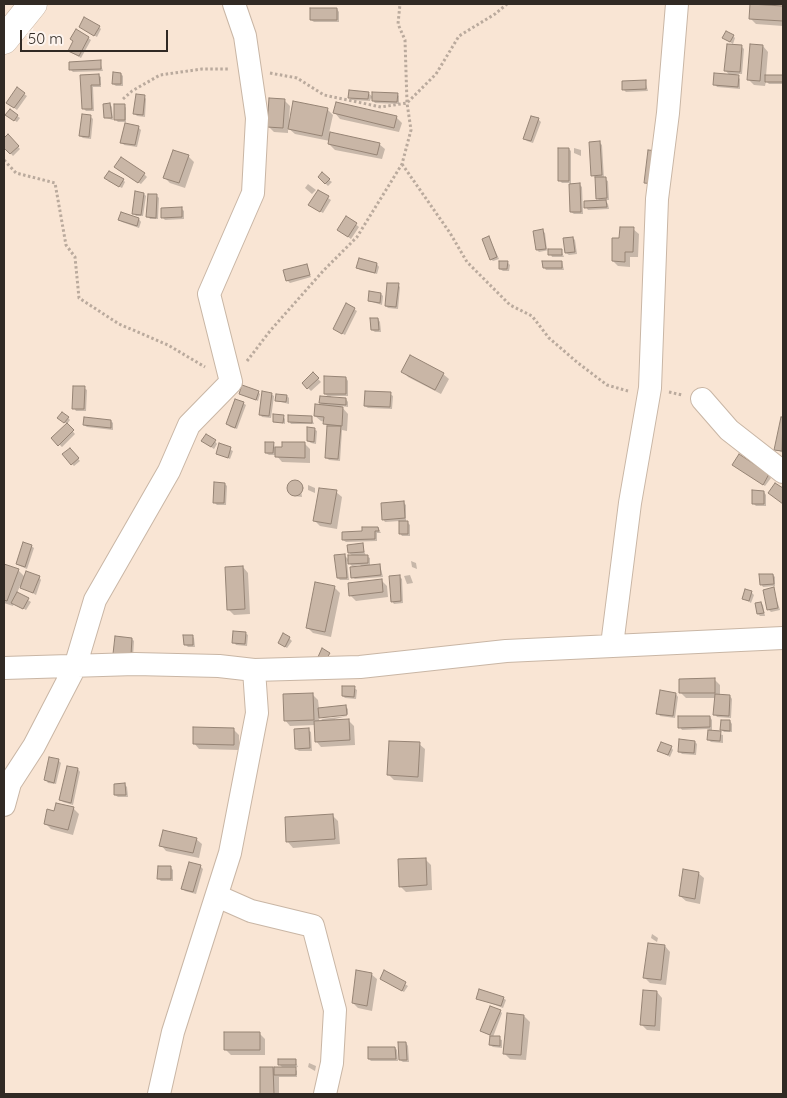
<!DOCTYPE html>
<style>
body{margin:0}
#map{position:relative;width:787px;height:1098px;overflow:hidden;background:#f9e5d4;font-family:Quicksand,sans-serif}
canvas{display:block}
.frame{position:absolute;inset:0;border:5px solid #312a24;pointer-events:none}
.scale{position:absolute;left:20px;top:30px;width:148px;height:22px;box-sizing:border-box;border:2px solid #312a24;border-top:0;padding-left:6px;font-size:15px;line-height:18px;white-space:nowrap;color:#312a24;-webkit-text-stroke:4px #fdf4ee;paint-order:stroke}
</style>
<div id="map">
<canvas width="787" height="1098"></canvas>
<div class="frame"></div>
<div class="scale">50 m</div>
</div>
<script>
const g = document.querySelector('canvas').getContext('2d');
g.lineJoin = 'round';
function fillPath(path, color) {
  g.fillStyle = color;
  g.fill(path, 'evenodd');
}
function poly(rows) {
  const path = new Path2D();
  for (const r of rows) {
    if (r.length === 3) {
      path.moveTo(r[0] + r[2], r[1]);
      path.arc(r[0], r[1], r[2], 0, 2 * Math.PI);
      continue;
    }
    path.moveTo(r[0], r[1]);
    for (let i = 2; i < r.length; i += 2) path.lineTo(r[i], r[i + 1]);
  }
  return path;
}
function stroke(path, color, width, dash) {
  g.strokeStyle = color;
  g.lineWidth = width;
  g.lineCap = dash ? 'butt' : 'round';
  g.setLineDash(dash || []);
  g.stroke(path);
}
fillPath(poly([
 [751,6,783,8,783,26,756,24,750,18],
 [337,9,339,12,339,22,314,22,311,20],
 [80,27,99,27,101,29,97,37],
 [733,36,735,38,733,44,724,38],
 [88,38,91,40,81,58,72,53],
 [763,46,768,52,766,76,783,76,783,84,769,84,766,81,765,86,754,85,748,79],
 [742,47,744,49,742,74,736,74,740,79,740,89,717,87,715,84,730,76,726,71],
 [100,62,103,71,73,72,70,69],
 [121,74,123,76,123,86,116,86,113,84],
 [98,75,101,77,101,87,93,87,94,111,86,111,84,109,82,76],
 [645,81,648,91,626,92,623,89],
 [368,93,373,97,397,94,399,96,399,104,375,103,371,98,370,101,352,100,349,97],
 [24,94,27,96,17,110,10,105],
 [144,96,146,99,145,117,137,116,135,114],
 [284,100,290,106,289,121,327,109,333,115,329,133,379,144,385,149,382,159,335,150,329,144,330,141,295,134,288,128,288,133,274,132,268,126],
 [110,104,112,107,113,120,106,118],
 [124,105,126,108,126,122,118,122,115,119],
 [10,111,20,118,17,122,9,117],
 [335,113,396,117,402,123,399,132,340,119],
 [91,117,93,119,91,139,83,138,80,136],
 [538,119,541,122,533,143,527,141,524,138],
 [138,127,141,130,137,147,124,145,122,142],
 [8,136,20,149,13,156,4,146,4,140],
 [599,142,602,145,604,179,608,181,609,200,605,200,608,204,609,209,588,210,586,207,600,201,597,198,597,178,592,175],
 [574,148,581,150,581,156,574,153],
 [569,149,571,151,571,185,579,184,582,187,583,214,574,214,571,212,570,183,562,183,560,181],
 [188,156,194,162,185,188,170,183,165,178],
 [118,170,144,174,147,177,141,184],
 [319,177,329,180,332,182,328,186],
 [123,180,125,182,122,188,108,181],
 [308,184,316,190,312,194,305,188],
 [318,191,331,200,323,213,312,207],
 [144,194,146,196,143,216,136,216,134,213],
 [157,196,159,198,158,219,150,219,148,216],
 [181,208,184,211,184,219,165,220,163,218],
 [121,214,139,219,141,222,139,228,122,222,119,220],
 [347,217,359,227,351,239,341,232],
 [633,229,639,234,638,257,630,257,630,267,618,266,613,261,621,240],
 [542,230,545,233,547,250,561,250,564,257,552,257,549,250,539,252,537,250],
 [489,237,499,259,493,261,491,259],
 [573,238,575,240,577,254,569,255,566,253],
 [360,260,377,264,379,267,377,274,360,270,357,267],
 [507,262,510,265,509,271,503,271,500,269],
 [562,262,564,270,546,270,544,267],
 [306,265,311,277,290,283,287,280],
 [398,285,400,287,398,309,388,308,386,306],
 [381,294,383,296,382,305,369,301],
 [347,305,357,311,345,335,335,329],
 [378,319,380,322,381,332,375,332,372,330],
 [403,371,443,374,449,379,441,394,408,377],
 [313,374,321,382,311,391,303,383],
 [346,378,348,381,348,396,331,396,331,398,346,399,348,402,348,407,341,406,348,414,347,431,342,430,340,461,329,460,327,458,328,428,325,422,321,421,315,416,324,406,320,403,330,398,325,394],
 [84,388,87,390,86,411,76,411,74,408],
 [258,392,260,394,258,401,240,394],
 [271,394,274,396,271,418,262,417,260,414],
 [390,394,393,396,392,409,368,408,365,406],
 [287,396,289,398,289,404,277,401],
 [243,403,246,405,237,429,230,427,228,424],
 [283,416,285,419,285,424,274,421],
 [311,417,314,424,291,424,289,421],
 [68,418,70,420,67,424,61,420],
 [782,418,783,418,783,453,775,449],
 [111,421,113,423,113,430,87,427,84,425],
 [67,425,75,434,62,447,53,438],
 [314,429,317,431,316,444,311,443,308,441],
 [215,441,217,444,214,449,205,443],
 [273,443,276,449,304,443,310,449,310,463,282,462,276,455,269,455,266,453],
 [220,445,233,451,230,459,217,453],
 [70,449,80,461,74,466,72,464],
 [736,467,768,475,771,478,765,486],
 [291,483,300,484,302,497,294,496,291,494,288,490],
 [225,484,227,486,226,505,217,505,214,502],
 [308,485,315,488,315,493,308,490],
 [336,492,342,497,337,529,320,526,314,520],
 [764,492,766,495,766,506,756,506,753,503],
 [403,502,406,505,406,521,410,525,410,536,402,536,400,533,400,521,385,522,383,519],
 [378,528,381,533,377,533,377,541,346,542,343,540],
 [362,545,366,556,370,558,370,566,380,565,383,577,355,579,352,577,361,565,352,566,347,561,349,580,340,580,338,578,345,556,349,560,353,556,349,553],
 [31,546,34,548,27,569,20,566,17,564],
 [411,561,416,563,417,569,412,567],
 [4,565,18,570,25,577,39,577,41,580,36,595,20,586,17,593,31,602,26,610,14,603,13,606,4,603],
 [243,567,248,573,250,614,234,615,228,609],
 [410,575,413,583,407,584,404,576],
 [773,575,775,577,775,586,763,587,761,584],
 [399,576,402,579,403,603,394,604,392,601],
 [381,580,387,586,388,597,356,601,350,595],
 [334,587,340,593,331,637,313,633,307,627],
 [773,588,780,610,771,612,769,610],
 [751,592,754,595,751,603,743,598],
 [761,603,763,605,765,616,760,616,758,614],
 [245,633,248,635,247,646,236,645,234,642],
 [192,636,194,638,195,647,188,647,185,644],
 [116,638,132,639,134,641,133,657],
 [289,638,292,641,287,648,282,645],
 [714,679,720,685,720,696,730,696,732,699,731,718,717,717,715,714,716,698,686,698,681,693],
 [354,688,357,690,356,699,345,698,343,696],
 [676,694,678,697,675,718,660,716,658,713],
 [313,695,318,700,319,709,345,706,348,709,348,714,319,717,319,722,324,721,321,719,348,716,335,719,335,721,348,720,354,726,355,745,321,747,316,741,315,725,290,726,285,720],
 [710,717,712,720,712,732,723,735,723,743,711,742,708,739,709,729,682,730,680,727],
 [730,721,732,724,732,732,724,732,722,730],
 [233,729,239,735,239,750,199,749,194,743],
 [308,730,311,732,312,751,299,751,296,749],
 [695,742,697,744,696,755,682,754,679,751],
 [419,744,425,749,423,782,394,780,389,775],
 [671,747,673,750,670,757,658,750],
 [58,760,61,763,56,784,48,783,46,780],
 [78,769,80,772,73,805,63,802,61,800],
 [125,785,127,787,128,797,118,797,115,795],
 [73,808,79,814,73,835,51,829,45,823,55,812],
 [332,815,338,821,340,844,293,848,288,842,286,818],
 [196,839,202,844,199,858,166,851,161,845],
 [425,859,431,865,432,890,406,892,400,886],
 [200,866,203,869,196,894,185,891,182,888],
 [171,868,173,870,173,881,161,881,158,878],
 [698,873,704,878,700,904,686,901,680,896],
 [652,934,658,938,657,942,651,938],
 [665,946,670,952,666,985,650,983,645,978],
 [385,972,408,986,404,992,384,981],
 [371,974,377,979,372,1011,358,1008,353,1003],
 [657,992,662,998,660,1031,647,1030,642,1025],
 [477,998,503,998,506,1000,503,1008],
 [500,1011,502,1013,493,1037,502,1040,502,1048,493,1047,490,1045,491,1036,481,1031],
 [508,1015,524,1016,530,1022,526,1060,510,1059,504,1053],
 [259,1033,265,1039,265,1055,231,1055,225,1049],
 [406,1043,408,1046,409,1062,403,1062,400,1060],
 [395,1048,397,1050,398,1061,371,1061,369,1059],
 [295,1061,298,1067,293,1067,297,1071,297,1077,279,1077,279,1094,262,1094,261,1069,273,1068,275,1071,283,1068,279,1064],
 [309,1063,316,1066,315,1071,308,1067]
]), '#0003');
const building = poly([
 [750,4,783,6,783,21,749,19,750,4],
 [310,8,337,8,337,20,310,20,310,8],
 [84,17,100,26,94,36,79,27,84,17],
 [76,29,89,37,79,56,68,51,73,41,70,39,76,29],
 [726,31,734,35,730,42,722,38,726,31],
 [727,44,742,45,740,72,724,71,727,44],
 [750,44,763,45,760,81,747,80,750,44],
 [101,60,101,69,69,70,69,62,101,60],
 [113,72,121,73,121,84,112,84,113,72],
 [714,73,739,75,738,87,713,85,714,73],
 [99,74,100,85,91,85,92,109,82,109,80,75,99,74],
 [765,75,783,75,783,82,765,82,765,75],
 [646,80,646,89,622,90,622,81,646,80],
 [17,87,25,93,14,108,6,103,17,87],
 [349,90,369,92,368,99,348,98,349,90],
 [372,92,398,93,397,102,372,101,372,92],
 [136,94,145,95,143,115,133,114,136,94],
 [269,98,285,99,283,128,267,127,269,98],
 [293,101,328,108,322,136,288,129,293,101],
 [336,102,397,116,394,128,333,113,336,102],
 [110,103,112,118,104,118,103,104,110,103],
 [114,104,125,104,125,120,114,120,114,104],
 [10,109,18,115,14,121,5,115,10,109],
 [82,114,91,115,89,137,79,136,82,114],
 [531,116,539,118,531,141,523,139,531,116],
 [125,123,139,126,135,145,120,143,125,123],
 [330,132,380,143,377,155,328,144,330,132],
 [8,134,19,146,10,154,4,148,4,138,8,134],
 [600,141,602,175,591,176,589,142,600,141],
 [558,148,569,148,569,181,558,181,558,148],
 [173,150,189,155,179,183,163,178,173,150],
 [648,150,658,151,654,184,644,183,648,150],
 [121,157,145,173,138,183,114,167,121,157],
 [109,171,124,179,119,187,104,178,109,171],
 [322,172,330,179,325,184,318,177,322,172],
 [595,177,606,177,607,198,596,199,595,177],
 [580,183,581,212,570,212,569,184,580,183],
 [318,190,329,196,320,212,308,205,318,190],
 [135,191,144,193,141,215,132,214,135,191],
 [148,194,157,194,156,218,146,217,148,194],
 [606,200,607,207,584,208,584,201,606,200],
 [182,207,182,217,161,218,161,208,182,207],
 [121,212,139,218,137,226,118,220,121,212],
 [346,216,357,223,348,237,337,230,346,216],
 [620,227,634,227,633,252,625,252,625,262,612,261,612,238,619,238,620,227],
 [543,229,546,249,536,250,533,231,543,229],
 [489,236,497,257,490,260,482,239,489,236],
 [573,237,575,252,565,253,563,238,573,237],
 [548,249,562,249,562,255,548,255,548,249],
 [359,258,377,263,375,273,356,268,359,258],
 [499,261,508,261,507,269,499,269,499,261],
 [542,261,562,261,562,268,543,268,542,261],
 [307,264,310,275,286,281,283,270,307,264],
 [387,283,399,283,396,307,385,306,387,283],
 [369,291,381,293,380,303,368,301,369,291],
 [346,303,355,308,342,334,333,329,346,303],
 [370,318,378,318,379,330,371,330,370,318],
 [410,355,444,373,435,390,401,372,410,355],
 [313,372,319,378,307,389,302,383,313,372],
 [324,376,346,377,346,394,324,394,324,376],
 [242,385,259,391,256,400,239,394,242,385],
 [73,386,85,386,84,409,72,409,73,386],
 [262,391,272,393,269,416,259,415,262,391],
 [365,391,391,392,390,407,364,406,365,391],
 [276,394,287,395,286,402,275,401,276,394],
 [320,396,346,398,346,405,319,403,320,396],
 [235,399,244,402,235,428,226,424,235,399],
 [315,404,343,407,342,426,323,424,324,417,314,416,315,404],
 [62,412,69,417,64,423,57,418,62,412],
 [273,414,284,415,283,423,273,422,273,414],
 [288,415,312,416,312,423,288,422,288,415],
 [84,417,111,420,111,428,83,425,84,417],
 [781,417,783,417,782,451,774,450,781,417],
 [67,423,74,430,58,446,51,438,67,423],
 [327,426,341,426,338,459,325,458,327,426],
 [307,427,315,428,314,442,307,441,307,427],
 [206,434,216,440,211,447,201,441,206,434],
 [265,442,274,442,273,453,265,453,265,442],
 [282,442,305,442,305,458,275,457,275,447,282,447,282,442],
 [219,443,231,447,228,458,216,454,219,443],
 [70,448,79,458,71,465,62,454,70,448],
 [739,454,769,474,763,485,732,465,739,454],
 [295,488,8],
 [214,482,225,483,224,503,213,503,214,482],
 [775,483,783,488,783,504,768,493,775,483],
 [319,488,337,490,331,524,313,521,319,488],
 [752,490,764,491,764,504,752,504,752,490],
 [404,501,405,518,382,520,381,503,404,501],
 [399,521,408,521,408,534,399,534,399,521],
 [362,527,378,527,379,531,375,531,375,539,342,540,342,532,362,531,362,527],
 [23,542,32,545,25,567,16,564,23,542],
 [363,543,364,552,348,553,347,545,363,543],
 [345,554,347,578,337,578,334,555,345,554],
 [348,555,368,555,368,563,348,564,348,555],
 [4,564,19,569,7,601,4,600,4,564],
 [380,564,381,575,351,578,350,567,380,564],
 [243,566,245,609,227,610,225,567,243,566],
 [26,571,40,576,33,593,20,588,26,571],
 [759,574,773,574,774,584,760,585,759,574],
 [400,575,401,601,391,602,389,576,400,575],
 [382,579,383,592,349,596,348,583,382,579],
 [315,582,335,586,325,632,306,628,315,582],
 [774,587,778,608,767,610,763,590,774,587],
 [745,589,752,591,749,601,742,599,745,589],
 [17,592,29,598,23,609,11,603,17,592],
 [761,602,764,613,757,614,755,603,761,602],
 [233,631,246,632,245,644,232,643,233,631],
 [283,633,290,637,285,647,278,643,283,633],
 [183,635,193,635,193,645,184,645,183,635],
 [115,636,132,638,131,655,113,654,115,636],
 [322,648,330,653,325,661,318,657,322,648],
 [715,678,715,693,679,693,679,679,715,678],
 [342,686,355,686,354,697,342,696,342,686],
 [660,690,676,693,673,716,656,714,660,690],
 [313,693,314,720,284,721,283,694,313,693],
 [715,694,730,695,729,716,713,715,715,694],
 [346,705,347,715,319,718,318,708,346,705],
 [678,716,710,716,710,727,678,728,678,716],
 [349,719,350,740,315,742,314,721,349,719],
 [721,720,730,720,730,731,720,730,721,720],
 [193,727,234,728,234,745,193,744,193,727],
 [309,728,310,748,295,749,294,729,309,728],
 [708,730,721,731,720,741,707,740,708,730],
 [679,739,695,741,694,753,678,752,679,739],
 [389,741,420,742,418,777,387,775,389,741],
 [661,742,672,746,668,755,657,751,661,742],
 [49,757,59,759,54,783,44,780,49,757],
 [67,766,78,768,71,803,59,800,67,766],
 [125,783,126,795,114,795,114,784,125,783],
 [56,803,74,807,68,830,44,824,47,809,54,811,56,803],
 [333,814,335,839,286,842,285,817,333,814],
 [163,830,197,838,193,853,159,846,163,830],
 [426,858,427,885,399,887,398,859,426,858],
 [189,862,201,865,193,892,181,889,189,862],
 [158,866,171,866,171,879,157,879,158,866],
 [683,869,699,872,695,899,679,896,683,869],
 [648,943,665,945,661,980,643,978,648,943],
 [356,970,372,973,367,1006,352,1003,356,970],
 [384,970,406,982,402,991,380,979,384,970],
 [479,989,504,997,501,1006,476,999,479,989],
 [643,990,657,991,655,1026,640,1025,643,990],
 [490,1006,501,1010,490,1035,480,1031,490,1006],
 [507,1013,524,1015,521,1055,503,1054,507,1013],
 [224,1032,260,1032,260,1050,224,1050,224,1032],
 [490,1036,500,1036,500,1046,489,1045,490,1036],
 [398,1042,406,1042,407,1060,399,1060,398,1042],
 [368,1047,395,1047,396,1059,368,1059,368,1047],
 [278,1059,296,1059,296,1065,278,1065,278,1059],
 [260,1067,273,1067,274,1094,260,1094,260,1067],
 [274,1067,296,1067,296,1075,274,1075,274,1067]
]);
fillPath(building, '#c9b6a6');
stroke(building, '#968475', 1);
const minor = poly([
 [702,399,729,430,783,472],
 [612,645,630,503,650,388,657,199,668,113,677,4],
 [4,668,135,664,219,666,254,670,360,667,506,651,783,638],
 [4,805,10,783,34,746,75,667,95,600,169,471,189,425,231,382,209,294,253,193,257,118,245,36,234,4],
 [217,896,251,911,313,926,335,1010,332,1063,325,1094],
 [159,1094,173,1032,230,853,257,713,254,670]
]);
const major = poly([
 [4,40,33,4]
]);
stroke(minor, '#c9b6a5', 24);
stroke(major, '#c9b6a5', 29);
stroke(poly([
 [270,73,297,78,324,95,381,107,407,103,436,74,459,36,495,14,507,4],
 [123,99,132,91,160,75,202,69,230,69],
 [4,160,16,173,55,183,66,245,75,257,79,298,119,324,168,345,205,367],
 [402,164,450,233,467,262,510,305,532,316,549,338,578,363,607,385,628,391],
 [247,361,270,331,323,271,357,237,402,164,411,130,407,103,405,40,398,24,400,4],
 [669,392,682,395]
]), '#baaa9d', 3, [2.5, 2.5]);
stroke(minor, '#fff', 22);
stroke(major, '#fff', 28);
</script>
